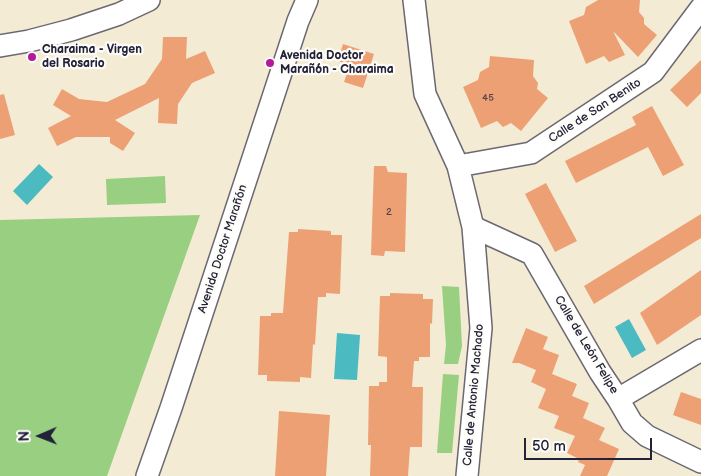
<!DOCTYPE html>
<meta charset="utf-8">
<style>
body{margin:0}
#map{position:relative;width:701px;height:476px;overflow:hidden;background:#f4ebd5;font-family:"Balsamiq Sans",sans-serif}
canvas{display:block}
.north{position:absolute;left:15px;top:411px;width:50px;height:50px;-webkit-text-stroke:4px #fdfcf7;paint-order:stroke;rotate:269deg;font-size:14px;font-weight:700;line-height:20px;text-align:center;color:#22223b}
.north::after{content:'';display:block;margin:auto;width:18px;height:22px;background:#22223b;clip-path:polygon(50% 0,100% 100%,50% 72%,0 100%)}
.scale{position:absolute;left:524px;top:438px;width:128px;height:22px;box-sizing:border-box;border:2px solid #22223b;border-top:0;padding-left:6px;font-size:15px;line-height:18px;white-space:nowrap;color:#22223b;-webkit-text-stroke:4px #fdfcf7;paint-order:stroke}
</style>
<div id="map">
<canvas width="701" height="476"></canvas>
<div class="north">N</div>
<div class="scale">50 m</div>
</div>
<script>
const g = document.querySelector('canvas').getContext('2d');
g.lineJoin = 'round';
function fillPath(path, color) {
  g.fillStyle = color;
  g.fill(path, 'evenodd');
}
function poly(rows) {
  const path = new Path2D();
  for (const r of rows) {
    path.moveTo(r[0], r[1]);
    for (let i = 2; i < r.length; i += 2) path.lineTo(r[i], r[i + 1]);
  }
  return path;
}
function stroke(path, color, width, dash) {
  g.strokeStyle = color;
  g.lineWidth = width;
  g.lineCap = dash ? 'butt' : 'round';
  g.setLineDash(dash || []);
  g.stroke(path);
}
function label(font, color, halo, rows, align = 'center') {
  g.font = font + ' "Balsamiq Sans",sans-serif';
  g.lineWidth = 4.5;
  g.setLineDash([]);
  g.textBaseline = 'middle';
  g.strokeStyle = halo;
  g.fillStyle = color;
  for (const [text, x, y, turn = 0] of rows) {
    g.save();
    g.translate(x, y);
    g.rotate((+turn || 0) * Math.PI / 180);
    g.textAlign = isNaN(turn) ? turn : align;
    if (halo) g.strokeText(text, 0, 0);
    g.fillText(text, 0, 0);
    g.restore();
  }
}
fillPath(poly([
 [165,176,166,203,107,205,106,179],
 [200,215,107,476,0,476,0,220],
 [442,286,459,287,462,346,458,364,444,364,446,345],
 [443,374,459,375,452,453,437,453]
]), '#98cf81');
fillPath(poly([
 [39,164,53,177,27,205,13,191],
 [629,319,646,350,632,358,615,327],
 [337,333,360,335,357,380,334,379]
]), '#4bbac1');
fillPath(poly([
 [598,0,640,0,639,12,644,18,644,24,657,35,638,57,613,31,625,55,609,62,604,56,586,64,569,21,584,15,586,7],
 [163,37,187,37,186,59,205,51,215,73,192,83,178,104,177,124,158,123,159,98,115,120,135,133,123,151,110,143,110,137,76,137,57,146,48,128,71,116,53,105,62,89,79,99,107,102,145,84,162,59],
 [343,44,374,54,363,88,344,82,350,65,338,61],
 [490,56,534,60,533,76,538,83,537,89,548,98,521,131,511,123,503,127,497,121,481,128,463,87,478,80,480,72,489,67],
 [701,60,701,93,687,107,670,90],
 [4,94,15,135,0,139,0,95],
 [652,106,684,165,663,176,648,147,576,183,565,161,636,125,632,117],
 [374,166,386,166,388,172,407,173,405,252,385,251,384,256,371,255],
 [546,183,577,241,555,252,525,194],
 [701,214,701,238,594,304,584,286],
 [298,229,331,231,331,235,342,235,340,294,326,293,326,297,318,297,315,345,313,344,311,378,300,377,300,382,267,381,267,375,258,375,260,316,271,316,271,313,283,313,289,232,298,232],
 [701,270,701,315,657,345,640,313],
 [390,293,423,294,423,299,433,299,432,324,430,323,430,357,419,357,419,361,414,361,412,387,423,387,422,447,410,447,408,476,370,476,371,445,368,445,369,386,379,386,379,382,387,382,387,357,378,356,380,296,390,296],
 [526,328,548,337,543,349,559,355,552,374,577,384,572,396,589,403,583,418,605,428,599,440,619,449,607,476,580,476,585,465,578,462,579,459,567,453,575,436,554,428,559,416,538,408,546,389,531,382,536,370,519,363,512,363],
 [681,392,701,399,701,425,673,415],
 [279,411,330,415,326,476,275,476]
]), '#eda074');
const minor = poly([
 [414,0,425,94,458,166,473,227,481,328,467,476],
 [0,46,29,41,71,30,119,14,149,0],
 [458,166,531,153,653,72,701,8],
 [473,227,532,254,600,372,618,399,632,423,647,436,701,462],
 [618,399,701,350],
 [147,476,171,408,298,21,307,0]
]);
stroke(minor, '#6c6871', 24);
stroke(minor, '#fff', 21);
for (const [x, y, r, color] of [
 [32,57,5,"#b5179e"],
 [270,63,5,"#b5179e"]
]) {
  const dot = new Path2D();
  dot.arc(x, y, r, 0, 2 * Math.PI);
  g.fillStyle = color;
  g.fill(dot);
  stroke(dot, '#fdfcf7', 2);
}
label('10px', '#554249', null, [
 ["45",488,98],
 ["2",389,212]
]);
label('bold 12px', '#22223b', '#fdfcf7', [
 ["Charaima - Virgen",42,50],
 ["del Rosario",42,64],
 ["Avenida Doctor",280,56],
 ["Marañón - Charaima",280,70]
], 'left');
label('12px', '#22223b', '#fdfcf7', [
 ["Calle de San Benito",595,111,-33],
 ["Avenida Doctor Marañón",223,249,-72],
 ["Calle de León Felipe",586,345,59],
 ["Calle de Antonio Machado",474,395,-85]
]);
</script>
